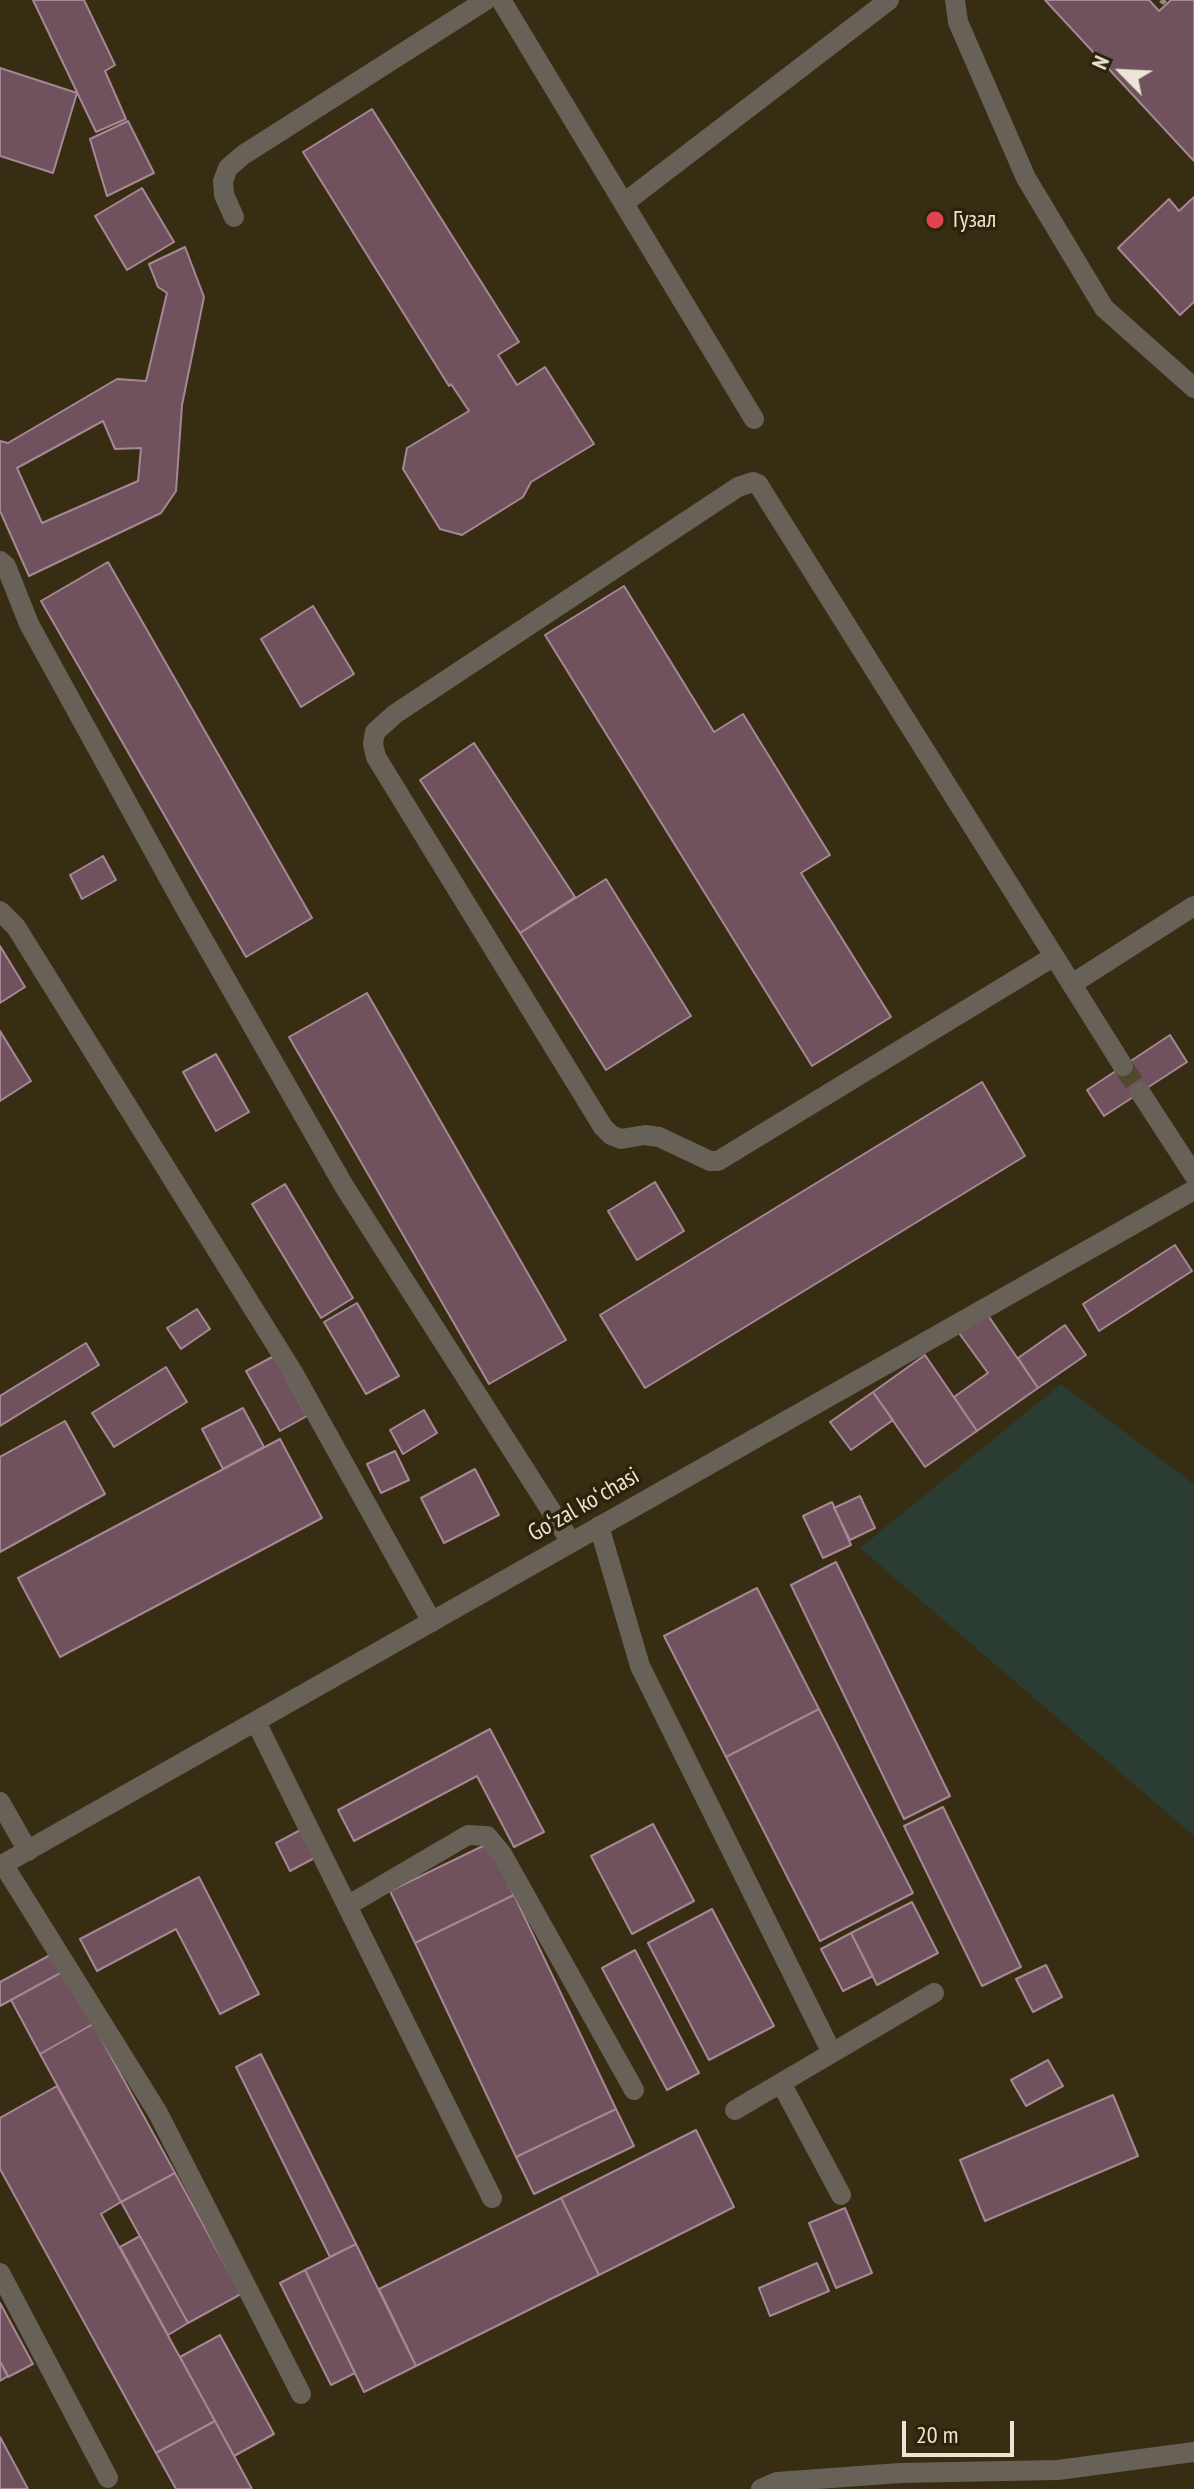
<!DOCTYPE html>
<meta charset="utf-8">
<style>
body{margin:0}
#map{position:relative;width:1194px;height:2489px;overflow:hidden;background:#362d12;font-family:"PT Sans Narrow",sans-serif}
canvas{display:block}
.north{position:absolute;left:1082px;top:32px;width:80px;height:80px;-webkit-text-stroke:6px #2c2308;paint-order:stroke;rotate:294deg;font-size:22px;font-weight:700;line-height:32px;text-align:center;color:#ebe5d6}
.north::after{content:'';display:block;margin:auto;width:28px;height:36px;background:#ebe5d6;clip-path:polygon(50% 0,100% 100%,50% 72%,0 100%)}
.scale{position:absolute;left:902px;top:2421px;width:112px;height:36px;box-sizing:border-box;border:4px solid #ebe5d6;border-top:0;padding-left:10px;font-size:24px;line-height:28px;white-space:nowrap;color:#ebe5d6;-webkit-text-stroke:6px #2c2308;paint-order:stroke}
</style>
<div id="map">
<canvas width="1194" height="2489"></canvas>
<div class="north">N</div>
<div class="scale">20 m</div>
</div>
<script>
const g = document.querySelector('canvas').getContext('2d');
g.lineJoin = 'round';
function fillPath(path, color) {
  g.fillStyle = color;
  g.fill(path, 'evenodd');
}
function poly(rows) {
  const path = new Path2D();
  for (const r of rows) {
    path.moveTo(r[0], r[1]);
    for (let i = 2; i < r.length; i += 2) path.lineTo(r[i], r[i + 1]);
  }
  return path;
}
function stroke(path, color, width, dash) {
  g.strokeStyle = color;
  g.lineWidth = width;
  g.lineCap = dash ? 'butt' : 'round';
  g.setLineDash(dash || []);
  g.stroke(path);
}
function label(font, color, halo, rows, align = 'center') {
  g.font = font + ' "PT Sans Narrow",sans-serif';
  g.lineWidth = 7;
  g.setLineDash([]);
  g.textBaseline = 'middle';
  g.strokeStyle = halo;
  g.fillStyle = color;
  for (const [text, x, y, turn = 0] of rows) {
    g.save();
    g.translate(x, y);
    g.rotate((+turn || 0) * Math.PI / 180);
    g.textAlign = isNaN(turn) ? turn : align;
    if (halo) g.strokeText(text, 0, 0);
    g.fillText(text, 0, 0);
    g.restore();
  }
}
fillPath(poly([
 [1061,1384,1194,1484,1194,1836,860,1548]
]), '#2b3d32');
const building = poly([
 [33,0,84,0,115,65,105,71,126,119,96,132,33,0],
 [1045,0,1149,0,1159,11,1171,0,1194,0,1194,161,1045,0],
 [0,68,77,93,53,173,0,156,0,68],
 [372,109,519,342,498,355,517,385,545,367,594,444,531,482,523,497,462,535,440,529,403,469,407,448,469,411,451,384,449,386,303,152,372,109],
 [128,121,154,173,107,196,90,139,128,121],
 [142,188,174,242,127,270,95,216,142,188],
 [1194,197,1194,302,1180,315,1118,248,1169,199,1179,211,1194,197],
 [185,247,204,297,182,405,176,491,161,513,29,576,0,511,0,441,8,443,117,379,146,381,167,293,158,287,149,264,185,247],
 [103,421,115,449,141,448,138,481,42,523,17,468,103,421],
 [108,562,312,918,246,957,41,601,108,562],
 [624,586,714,732,743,714,830,855,801,873,891,1017,812,1066,545,635,624,586],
 [313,606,354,674,301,707,261,639,313,606],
 [474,743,575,897,520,933,420,780,474,743],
 [103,856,116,880,82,899,70,875,103,856],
 [606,879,691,1016,606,1070,520,933,606,879],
 [0,946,25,987,0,1003,0,946],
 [367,993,566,1340,489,1384,289,1037,367,993],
 [0,1031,31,1081,0,1101,0,1031],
 [1170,1035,1187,1062,1104,1116,1087,1090,1170,1035],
 [216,1054,249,1112,216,1131,183,1072,216,1054],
 [982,1082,1025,1156,645,1388,600,1315,982,1082],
 [655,1182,684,1231,637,1260,608,1211,655,1182],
 [285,1184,353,1298,321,1318,252,1204,285,1184],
 [1175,1245,1192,1271,1099,1331,1083,1304,1175,1245],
 [357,1303,399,1376,366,1394,324,1322,357,1303],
 [197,1309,210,1329,181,1349,167,1328,197,1309],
 [987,1314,1038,1388,977,1431,954,1397,988,1373,959,1333,987,1314],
 [1065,1325,1086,1355,1038,1388,1018,1358,1065,1325],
 [86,1343,99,1365,0,1426,0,1396,86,1343],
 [925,1355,977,1431,925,1467,873,1392,925,1355],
 [274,1356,307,1416,280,1431,246,1371,274,1356],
 [166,1367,187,1402,114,1447,92,1413,166,1367],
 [873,1392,893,1420,851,1450,830,1422,873,1392],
 [243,1408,264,1447,223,1469,202,1429,243,1408],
 [424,1410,437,1433,403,1454,390,1430,424,1410],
 [65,1421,105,1494,0,1552,0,1457,65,1421],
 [280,1439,322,1518,60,1657,18,1578,280,1439],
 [395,1451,409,1480,381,1493,367,1464,395,1451],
 [475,1469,499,1515,444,1543,421,1498,475,1469],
 [860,1496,875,1528,850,1540,834,1508,860,1496],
 [832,1502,851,1545,823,1558,803,1516,832,1502],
 [836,1562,950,1796,904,1819,791,1585,836,1562],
 [757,1588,819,1709,726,1757,664,1636,757,1588],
 [819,1709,913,1893,820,1941,726,1757,819,1709],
 [490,1729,544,1832,514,1847,477,1776,354,1841,338,1810,490,1729],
 [943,1807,1021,1967,982,1986,904,1826,943,1807],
 [653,1824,694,1901,632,1934,591,1856,653,1824],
 [306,1827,320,1855,290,1871,276,1843,306,1827],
 [489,1843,514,1895,415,1943,390,1891,489,1843],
 [199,1877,259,1994,220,2014,176,1929,97,1971,80,1939,199,1877],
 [514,1895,616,2109,516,2157,415,1943,514,1895],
 [912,1902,938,1953,877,1985,851,1933,912,1902],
 [712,1909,774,2026,709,2060,648,1943,712,1909],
 [851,1933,873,1976,843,1991,821,1949,851,1933],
 [635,1950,699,2073,667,2090,602,1968,635,1950],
 [54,1953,64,1971,0,2006,0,1982,54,1953],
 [1046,1965,1062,1997,1033,2012,1016,1979,1046,1965],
 [64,1971,93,2024,40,2054,11,2000,64,1971],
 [93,2024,175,2173,121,2202,40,2054,93,2024],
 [261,2054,356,2244,330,2257,236,2067,261,2054],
 [1048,2060,1063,2086,1026,2106,1011,2080,1048,2060],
 [57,2086,121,2202,101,2214,215,2421,156,2453,0,2169,0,2118,57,2086],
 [1113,2095,1138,2156,985,2221,960,2160,1113,2095],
 [616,2109,634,2146,534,2194,516,2157,616,2109],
 [696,2130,734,2207,599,2275,561,2198,696,2130],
 [175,2173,241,2294,188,2323,121,2202,175,2173],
 [561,2198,599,2275,416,2366,379,2289,561,2198],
 [845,2208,872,2273,836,2288,809,2223,845,2208],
 [140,2236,188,2323,168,2335,120,2247,140,2236],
 [356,2244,416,2366,364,2392,305,2270,356,2244],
 [817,2263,829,2291,770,2316,759,2288,817,2263],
 [305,2270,355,2373,331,2385,280,2283,305,2270],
 [0,2303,33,2364,8,2377,0,2361,0,2303],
 [220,2335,274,2434,234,2456,180,2357,220,2335],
 [0,2361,8,2376,0,2381,0,2361],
 [215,2421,252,2489,176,2489,156,2453,215,2421],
 [0,2437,28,2489,0,2489,0,2437]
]);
fillPath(building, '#70525f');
stroke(building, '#a78794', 2);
stroke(poly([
 [1123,1066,1140,1092]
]), '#51492f', 20, [20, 10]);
stroke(poly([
 [1161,0,1163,2,1166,0]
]), '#918a75', 5, [6, 4]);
stroke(poly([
 [501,0,754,419],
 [955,0,958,22,1026,178,1104,308,1194,388],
 [624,203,889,0],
 [234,217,224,195,223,181,228,168,243,155,486,0],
 [0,561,6,566,29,624,184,906,344,1186,571,1542],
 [0,911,16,927,294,1374,432,1622],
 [1053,957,718,1161,710,1161,659,1137,645,1135,621,1139,611,1135,603,1127,376,757,373,744,375,732,395,714,738,487,753,482,758,484,1123,1066],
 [1072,984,1194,906],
 [1140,1092,1194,1175],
 [599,1526,640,1666,832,2053],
 [256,1722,492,2198],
 [0,1802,28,1851],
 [3,1864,158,2113,301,2394],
 [0,1866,1194,1190],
 [347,1906,468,1835,487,1836,502,1854,634,2090],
 [781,2083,841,2195],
 [735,2110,934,1993],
 [0,2273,108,2478],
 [761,2489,777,2482,900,2473,1058,2470,1194,2452]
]), '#686157', 20);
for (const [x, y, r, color] of [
 [935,220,10,"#e0444e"]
]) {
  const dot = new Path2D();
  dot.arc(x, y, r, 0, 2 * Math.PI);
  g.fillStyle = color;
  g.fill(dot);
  stroke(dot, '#2c2308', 3);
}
label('24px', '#ebe5d6', '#2c2308', [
 ["Гузал",953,220]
], 'left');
label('24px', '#ebe5d6', '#2c2308', [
 ["Goʻzal koʻchasi",584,1505,-30]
]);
</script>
